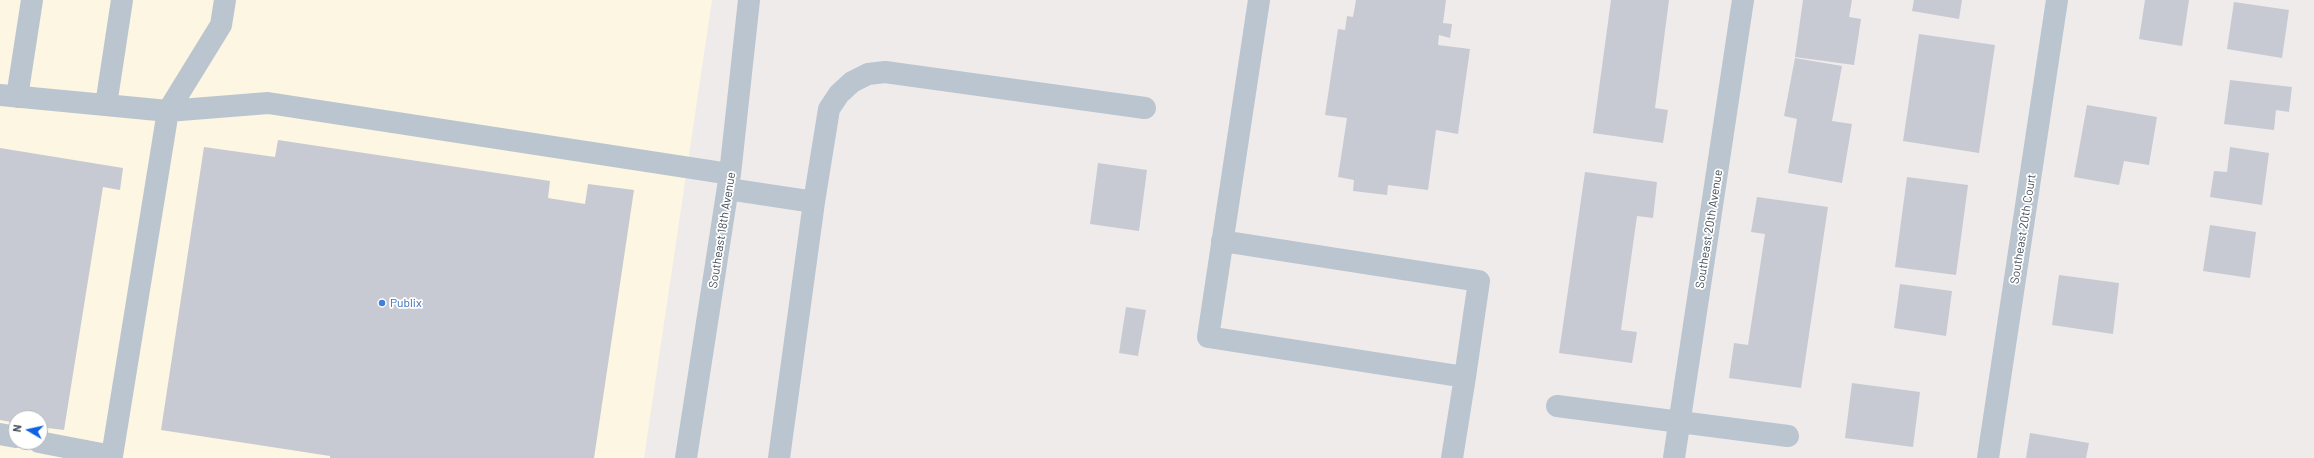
<!DOCTYPE html>
<style>
body{margin:0}
#map{position:relative;width:2314px;height:458px;overflow:hidden;background:#efebeb;font-family:Barlow,sans-serif}
canvas{display:block}
.north{position:absolute;left:8px;top:410px;width:40px;height:40px;box-sizing:border-box;background:#fff;border:1px solid #b4b8bd;border-radius:50%;rotate:279deg;font-size:11px;font-weight:700;line-height:16px;text-align:center;color:#434e5a}
.north::after{content:'';display:block;margin:auto;width:14px;height:18px;background:#1061e4;clip-path:polygon(50% 0,100% 100%,50% 72%,0 100%)}
</style>
<div id="map">
<canvas width="2314" height="458"></canvas>
<div class="north">N</div>
</div>
<script>
const g = document.querySelector('canvas').getContext('2d');
g.lineJoin = 'round';
function fillPath(path, color) {
  g.fillStyle = color;
  g.fill(path, 'evenodd');
}
function poly(rows) {
  const path = new Path2D();
  for (const r of rows) {
    path.moveTo(r[0], r[1]);
    for (let i = 2; i < r.length; i += 2) path.lineTo(r[i], r[i + 1]);
  }
  return path;
}
function stroke(path, color, width, dash) {
  g.strokeStyle = color;
  g.lineWidth = width;
  g.lineCap = dash ? 'butt' : 'round';
  g.setLineDash(dash || []);
  g.stroke(path);
}
function label(font, color, halo, rows, align = 'center') {
  g.font = font + ' Barlow,sans-serif';
  g.lineWidth = 3.5;
  g.setLineDash([]);
  g.textBaseline = 'middle';
  g.strokeStyle = halo;
  g.fillStyle = color;
  for (const [text, x, y, turn = 0] of rows) {
    g.save();
    g.translate(x, y);
    g.rotate((+turn || 0) * Math.PI / 180);
    g.textAlign = isNaN(turn) ? turn : align;
    if (halo) g.strokeText(text, 0, 0);
    g.fillText(text, 0, 0);
    g.restore();
  }
}
fillPath(poly([
 [0,0,712,0,644,458,0,458],
 [16,418,40,418,40,442,16,442]
]), '#fcf6e2');
fillPath(poly([
 [1356,0,1446,0,1443,23,1452,24,1450,38,1439,35,1438,45,1470,49,1458,134,1436,130,1428,190,1388,185,1387,195,1353,191,1354,180,1338,177,1347,118,1325,115,1338,29,1345,30,1347,16,1353,17],
 [1611,0,1669,0,1655,108,1668,110,1663,143,1593,133],
 [1803,0,1852,0,1849,17,1861,19,1854,65,1795,57],
 [1914,0,1962,0,1959,19,1912,11],
 [2145,0,2189,0,2182,46,2139,39],
 [2234,2,2289,10,2282,58,2227,49],
 [1919,34,1995,45,1979,153,1903,141],
 [1795,58,1842,66,1832,121,1852,124,1842,183,1788,173,1797,119,1784,116],
 [2230,80,2292,87,2289,112,2276,110,2274,130,2224,124],
 [2087,105,2157,117,2149,165,2124,161,2119,185,2074,177],
 [278,140,550,181,548,198,585,204,588,184,634,190,594,458,330,458,330,456,161,430,204,147,275,157],
 [2230,147,2269,153,2262,205,2210,197,2214,171,2227,172],
 [0,148,123,168,120,190,103,187,64,430,40,427,40,418,16,418,16,423,0,420],
 [1098,163,1147,170,1139,231,1090,224],
 [1585,172,1657,182,1653,218,1637,216,1621,330,1637,332,1632,363,1559,353],
 [1907,177,1968,185,1956,275,1895,267],
 [1757,197,1828,207,1801,388,1729,378,1734,343,1748,345,1765,234,1751,232],
 [2210,225,2256,232,2250,278,2203,271],
 [2059,275,2119,283,2113,334,2052,325],
 [1900,284,1952,291,1946,336,1894,328],
 [1126,307,1146,310,1138,356,1119,353],
 [1852,383,1920,392,1913,447,1845,438],
 [2030,433,2089,443,2086,458,2026,458]
]), '#c7cad2');
stroke(poly([
 [1259,0,1208,337,1465,377,1452,458],
 [0,95,168,111,221,25,225,0],
 [17,97,32,0],
 [106,105,122,0],
 [728,189,814,202,779,458],
 [814,202,829,109,839,94,852,82,868,74,885,72,1145,108],
 [1222,241,1479,281,1465,377],
 [1557,406,1788,436],
 [0,434,16,437],
 [39,442,112,456,168,111,268,103,730,174],
 [686,458,730,174,749,0],
 [1674,458,1743,0],
 [1988,458,2057,0]
]), '#bbc5cf', 22);
for (const [x, y, r, color] of [
 [382,303,4,"#3f7fe0"]
]) {
  const dot = new Path2D();
  dot.arc(x, y, r, 0, 2 * Math.PI);
  g.fillStyle = color;
  g.fill(dot);
  stroke(dot, '#fff', 1.5);
}
label('12px', '#434e5a', '#fff', [
 ["Southeast 20th Avenue",1709,229,-81],
 ["Southeast 20th Court",2023,229,-81],
 ["Southeast 18th Avenue",722,230,-81]
]);
label('12px', '#366cbe', '#fff', [
 ["Publix",390,303]
], 'left');
</script>
